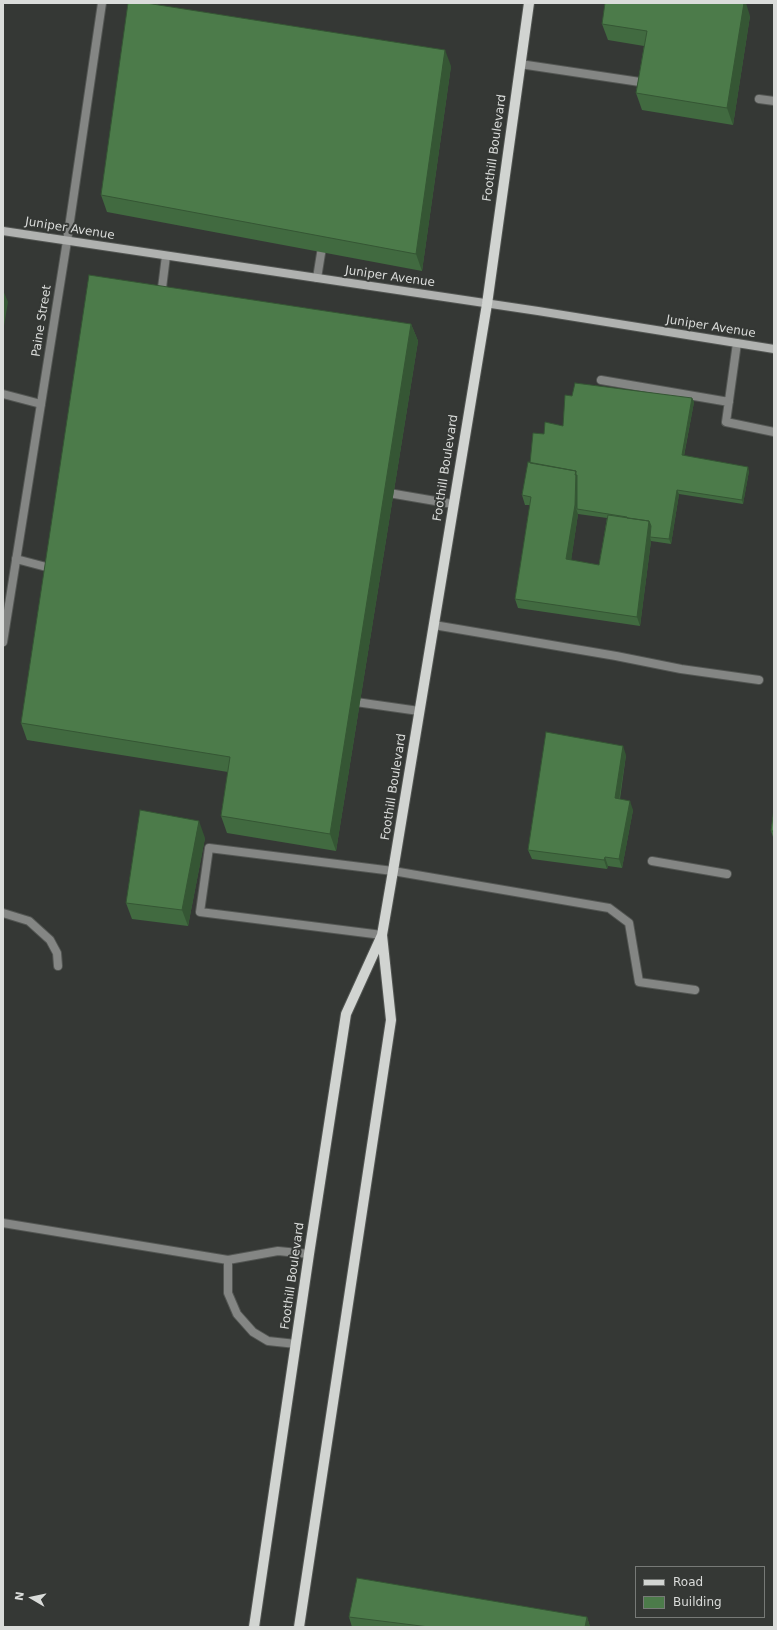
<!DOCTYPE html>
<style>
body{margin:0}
#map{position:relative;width:777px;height:1630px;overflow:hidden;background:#353835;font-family:"DejaVu Sans",sans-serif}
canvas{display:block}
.frame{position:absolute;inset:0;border:4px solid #dadcda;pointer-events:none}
.legend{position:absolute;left:635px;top:1566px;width:130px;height:52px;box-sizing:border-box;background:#353835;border:1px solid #777a77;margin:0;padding:5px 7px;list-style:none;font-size:12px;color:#dadcda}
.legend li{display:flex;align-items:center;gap:8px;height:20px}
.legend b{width:20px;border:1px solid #777a77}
.north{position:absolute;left:12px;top:1578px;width:40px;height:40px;-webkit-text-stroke:3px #353835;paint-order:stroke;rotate:279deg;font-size:11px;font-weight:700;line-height:16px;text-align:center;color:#dadcda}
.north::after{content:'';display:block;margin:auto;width:14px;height:18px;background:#dadcda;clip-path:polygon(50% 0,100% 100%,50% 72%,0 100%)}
</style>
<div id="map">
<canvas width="777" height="1630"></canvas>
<div class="frame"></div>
<ul class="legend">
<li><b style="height:5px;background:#d1d4d1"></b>Road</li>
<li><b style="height:11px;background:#4c7b4a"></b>Building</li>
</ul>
<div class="north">N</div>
</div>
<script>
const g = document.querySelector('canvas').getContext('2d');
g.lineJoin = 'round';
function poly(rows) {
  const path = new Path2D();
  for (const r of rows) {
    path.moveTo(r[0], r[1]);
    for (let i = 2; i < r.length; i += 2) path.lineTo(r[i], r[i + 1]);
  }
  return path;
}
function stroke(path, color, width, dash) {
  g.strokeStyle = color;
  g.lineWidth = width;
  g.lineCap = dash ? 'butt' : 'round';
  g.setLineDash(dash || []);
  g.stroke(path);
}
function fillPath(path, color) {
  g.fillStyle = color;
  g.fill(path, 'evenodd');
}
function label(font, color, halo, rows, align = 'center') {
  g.font = font + ' "DejaVu Sans",sans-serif';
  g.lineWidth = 4;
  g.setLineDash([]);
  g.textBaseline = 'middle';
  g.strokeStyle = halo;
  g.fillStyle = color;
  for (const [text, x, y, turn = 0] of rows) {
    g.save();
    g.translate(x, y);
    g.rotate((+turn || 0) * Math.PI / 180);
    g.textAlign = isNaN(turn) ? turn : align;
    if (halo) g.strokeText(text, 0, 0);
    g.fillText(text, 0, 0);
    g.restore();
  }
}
const lane = poly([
 [520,64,640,82],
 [759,99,774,101],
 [317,278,323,241],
 [161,296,166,256],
 [737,343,726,422,774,432],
 [601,380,729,402],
 [3,394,41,404],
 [383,492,453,504],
 [16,559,54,569],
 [434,625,616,656,681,669,759,680],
 [349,701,419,711],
 [652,861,727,874],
 [3,913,29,921,50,940,57,953,58,966],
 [382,935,200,912,209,848,393,871,609,908,629,923,639,982,695,990],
 [3,1223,228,1260,278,1251,309,1254],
 [228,1260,228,1293,237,1314,253,1332,268,1341,296,1344]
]);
const street = poly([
 [3,642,67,241,102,3]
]);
const secondary = poly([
 [3,231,538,311,774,349]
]);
const primary = poly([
 [254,1627,309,1254,346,1014,382,935,393,871,487,304,529,3],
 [299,1627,391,1020,382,935]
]);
stroke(lane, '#535653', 10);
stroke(street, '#535653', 10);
stroke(secondary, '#535653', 10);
stroke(primary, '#535653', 12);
stroke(lane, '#848684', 8);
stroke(street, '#848684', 8);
stroke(secondary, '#b0b2b0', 8);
stroke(primary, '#d1d4d1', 10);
fillPath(poly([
 [750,16,733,125,642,110,636,93,644,46,608,40,602,24],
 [451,66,422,271,107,212,101,195],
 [411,324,418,341,336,851,227,833,221,816,228,772,27,740,21,723],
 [572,396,692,398,694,402,684,456,749,471,743,504,679,494,671,544,651,541,640,626,518,608,515,599,530,505,525,505,522,495,530,463,544,434,563,426],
 [578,514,607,518,599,565,571,560],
 [626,755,620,799,633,810,622,868,608,866,607,869,532,859,528,850],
 [774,809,774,840,771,831],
 [205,838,188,926,132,919,126,903],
 [349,1617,587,1617,590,1627,352,1627]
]), '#416a40');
fillPath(poly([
 [744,3,746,3,750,16,733,125,727,108],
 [445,50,451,66,422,271,416,254],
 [3,290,8,302,3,332],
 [411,324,418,341,336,851,330,834],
 [692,398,694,402,683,460,682,455],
 [748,467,749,471,743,504,742,500],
 [576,471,579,480,577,509,575,505],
 [677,490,679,494,671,544,669,539],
 [575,505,578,514,570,568,566,559],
 [649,521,653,530,650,537,651,541,640,626,637,617],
 [623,746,626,755,618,807,615,798],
 [630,801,633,810,622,868,619,859],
 [199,821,205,838,188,926,182,910],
 [605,857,608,866,607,869,604,860],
 [587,1617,590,1627,585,1627]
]), '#355634');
const building = poly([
 [128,3,146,3,445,50,416,254,101,195,128,3],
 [605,3,744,3,727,108,636,93,647,31,602,24,605,3],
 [89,275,411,324,330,834,221,816,230,757,21,723,89,275],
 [575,383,692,398,682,455,748,467,742,500,677,490,669,539,650,537,651,526,649,521,627,518,627,517,577,509,577,475,575,475,576,471,530,463,533,433,544,434,545,422,563,426,565,395,572,396,575,383],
 [528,462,576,471,575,505,566,559,599,565,608,515,649,521,637,617,515,599,531,497,522,495,528,462],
 [546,732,623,746,615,798,630,801,619,859,605,857,604,860,528,850,546,732],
 [774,809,774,831,771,831,774,809],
 [140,810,199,821,182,910,126,903,140,810],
 [357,1578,587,1617,585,1627,429,1627,349,1617,357,1578]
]);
fillPath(building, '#4c7b4a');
stroke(building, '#355634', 1);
label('12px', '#dadcda', '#353835', [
 ["Foothill Boulevard",495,148,-82],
 ["Juniper Avenue",70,229,9],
 ["Juniper Avenue",390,277,8],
 ["Paine Street",42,321,-81],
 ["Juniper Avenue",711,327,9],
 ["Foothill Boulevard",446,468,-81],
 ["Foothill Boulevard",394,787,-81],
 ["Foothill Boulevard",293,1276,-82]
]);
</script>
